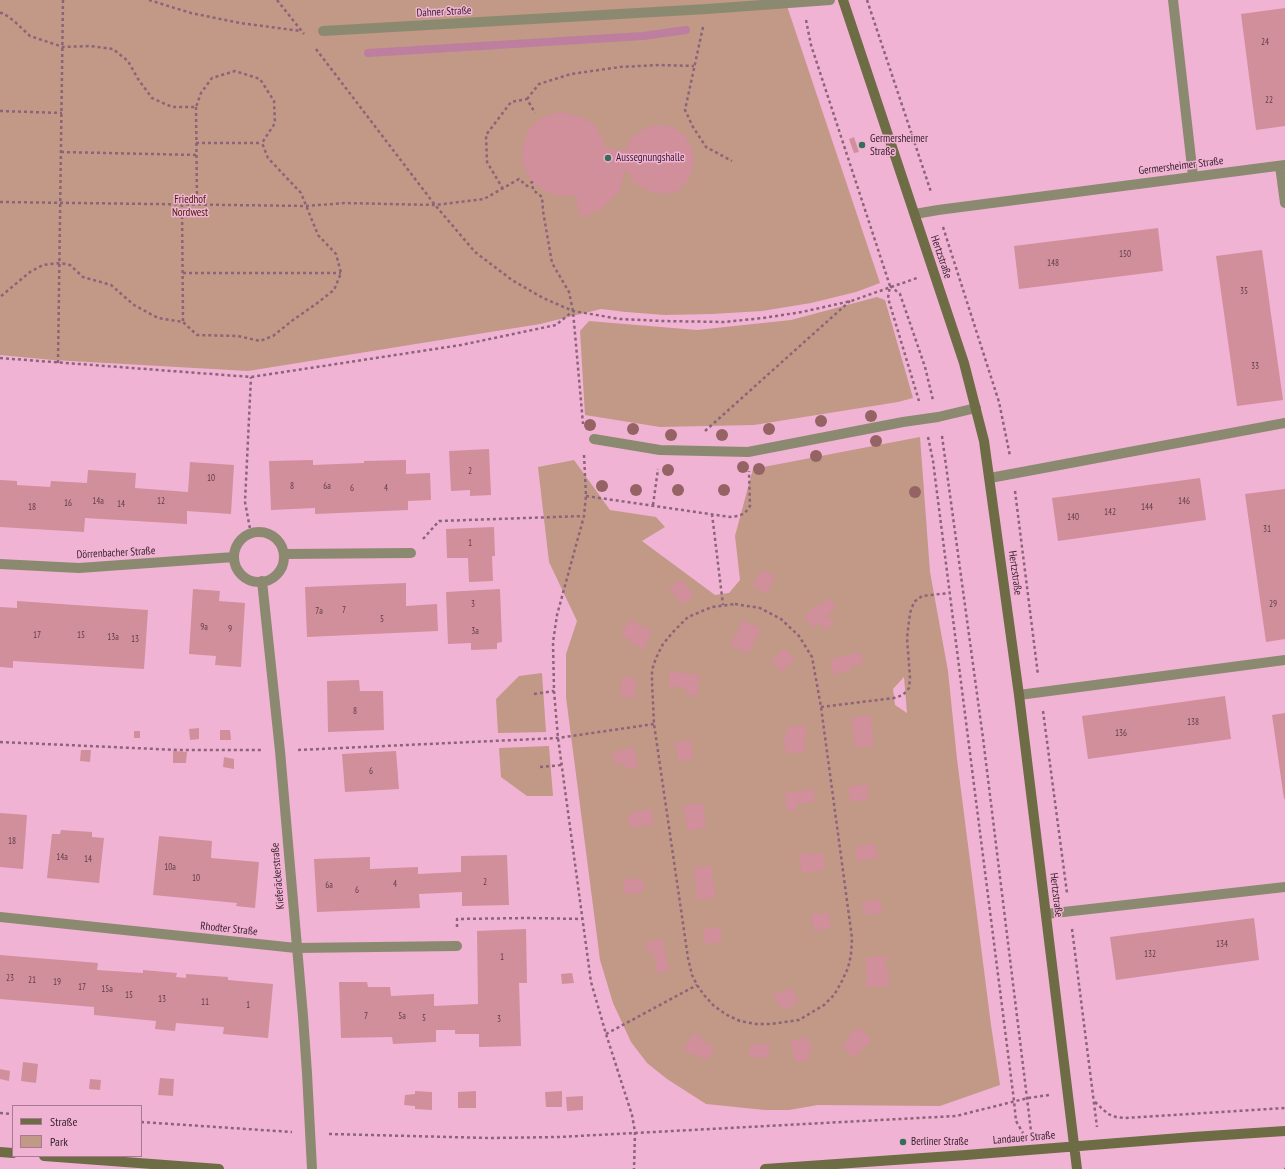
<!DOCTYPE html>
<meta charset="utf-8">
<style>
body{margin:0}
#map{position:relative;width:1285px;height:1169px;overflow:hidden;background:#f1b3d4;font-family:"PT Sans Narrow",sans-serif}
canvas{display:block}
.legend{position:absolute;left:12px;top:1105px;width:130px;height:52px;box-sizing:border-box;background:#f1b3d4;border:1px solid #a77992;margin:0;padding:5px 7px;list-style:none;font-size:12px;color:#39222e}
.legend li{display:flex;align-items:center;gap:8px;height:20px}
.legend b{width:20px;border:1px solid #a77992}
</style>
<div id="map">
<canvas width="1285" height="1169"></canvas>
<ul class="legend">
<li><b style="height:5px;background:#6e6c45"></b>Straße</li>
<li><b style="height:11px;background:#c19986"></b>Park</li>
</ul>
</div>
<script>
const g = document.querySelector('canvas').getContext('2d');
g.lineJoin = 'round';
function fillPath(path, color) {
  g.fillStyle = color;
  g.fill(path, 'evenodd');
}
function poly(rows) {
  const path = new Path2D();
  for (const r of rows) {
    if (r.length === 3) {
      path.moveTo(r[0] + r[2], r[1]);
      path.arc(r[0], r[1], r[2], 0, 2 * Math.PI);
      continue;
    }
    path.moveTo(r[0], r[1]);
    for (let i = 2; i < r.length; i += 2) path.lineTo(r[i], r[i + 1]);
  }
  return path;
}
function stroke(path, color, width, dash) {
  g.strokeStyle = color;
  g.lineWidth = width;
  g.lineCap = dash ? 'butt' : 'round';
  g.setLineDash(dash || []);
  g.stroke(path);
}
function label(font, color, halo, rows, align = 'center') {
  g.font = font + ' "PT Sans Narrow",sans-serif';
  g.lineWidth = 3;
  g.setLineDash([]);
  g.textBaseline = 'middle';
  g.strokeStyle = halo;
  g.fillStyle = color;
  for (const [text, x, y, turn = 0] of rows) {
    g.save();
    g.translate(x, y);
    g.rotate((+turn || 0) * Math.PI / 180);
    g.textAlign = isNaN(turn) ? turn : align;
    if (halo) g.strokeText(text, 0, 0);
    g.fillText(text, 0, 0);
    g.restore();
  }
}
fillPath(poly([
 [0,0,785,0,880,283,856,292,811,303,762,311,712,314,665,315,626,312,601,309,540,324,248,371,53,360,0,355],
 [877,297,885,300,913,398,898,402,754,425,660,427,585,415,580,331,589,321,697,330,791,320],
 [920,437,930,572,948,671,957,759,991,1025,1000,1085,940,1106,818,1105,789,1110,765,1110,706,1104,667,1079,647,1063,631,1042,613,1003,600,960,566,697,566,654,577,621,549,562,538,467,574,460,610,510,656,517,665,527,642,541,715,595,729,593,740,580,735,536,753,469],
 [904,677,907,713,895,705,893,689],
 [542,673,546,732,498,733,496,699,519,676],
 [549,746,553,796,527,796,501,777,499,748]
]), '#c19986');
stroke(poly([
 [368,53,643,36,686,30]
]), '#bd7ea0', 8);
fillPath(poly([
 [1285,8,1285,126,1256,130,1241,14],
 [560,112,580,116,595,125,604,142,604,147,625,151,630,140,643,129,657,125,673,127,685,136,693,150,694,165,688,180,678,191,662,194,649,191,634,183,626,168,620,190,602,208,581,218,574,194,566,196,549,193,532,182,523,166,522,148,529,129,543,117],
 [854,137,859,152,854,153,849,139],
 [1158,228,1163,271,1019,289,1014,246],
 [1262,250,1283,400,1237,406,1216,256],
 [489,449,491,495,470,496,470,490,451,491,449,451],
 [313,460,313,465,364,463,364,461,406,460,406,474,430,473,431,500,408,501,408,510,315,514,315,508,271,510,269,461],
 [190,462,234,465,231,514,187,511,187,524,85,518,84,532,0,527,0,480,17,481,17,485,50,487,51,481,87,483,88,470,136,473,135,488,188,492],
 [1200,478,1206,520,1058,541,1052,498],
 [1285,489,1285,639,1266,642,1245,494],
 [494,527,495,556,492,556,493,581,469,582,468,558,447,558,446,529],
 [761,570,775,576,768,593,753,587],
 [681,579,694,596,682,605,669,588],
 [406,583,406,606,437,604,438,631,307,637,305,587],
 [193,589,220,591,219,601,245,603,241,667,215,665,216,656,189,654],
 [500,589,502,642,497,643,497,649,471,650,471,643,448,644,446,592],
 [828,598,836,607,827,616,834,622,826,630,819,623,814,628,804,617,817,604,819,606],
 [17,601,148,610,144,669,13,661,13,668,0,667,0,607,17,608],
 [628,620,652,630,644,649,630,643,631,640,621,636],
 [743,620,761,629,748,654,730,645],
 [784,648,795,659,782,672,771,661],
 [861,652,863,663,850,666,851,670,834,675,830,659],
 [670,671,700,675,697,696,686,694,687,689,668,686],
 [622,677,636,678,635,698,620,697],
 [359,680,360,691,383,691,384,730,328,732,327,681],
 [1225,696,1231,739,1088,759,1082,716],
 [1285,713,1285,799,1284,799,1272,715],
 [870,715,874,746,855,748,851,718],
 [805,725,807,739,804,740,806,751,786,754,783,734,788,734,787,727],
 [199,728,199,739,190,740,189,729],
 [220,730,230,730,231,740,220,740],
 [134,731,140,731,140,738,134,738],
 [691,740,693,759,678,761,675,742],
 [635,748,638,767,625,769,624,763,615,765,613,752],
 [81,750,91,750,90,762,80,761],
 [173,751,187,752,186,763,173,763],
 [396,751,399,789,345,792,342,754],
 [224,757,234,759,234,769,223,767],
 [867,784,869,799,850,802,848,787],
 [813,789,815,802,796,804,797,810,787,811,785,793],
 [703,803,706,828,687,831,684,805],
 [651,809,654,824,630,828,628,815,633,814,633,812],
 [0,813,27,815,23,869,0,867],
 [61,830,92,832,92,837,104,838,99,883,47,878,52,834,60,834],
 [159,836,212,841,211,858,259,862,255,908,236,906,237,903,153,895],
 [876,844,878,858,857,861,855,847],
 [810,852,810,855,823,853,825,870,802,873,799,854],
 [507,855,509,905,462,906,462,892,419,894,420,908,317,912,314,859,370,857,370,869,418,867,418,874,461,872,461,856],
 [711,865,716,897,697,900,693,868],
 [642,878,644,892,625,895,623,880],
 [880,899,882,913,864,915,862,902],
 [829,913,831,928,814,931,811,915],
 [1254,918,1259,960,1116,980,1110,937],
 [720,927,722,942,705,944,703,929],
 [526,929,527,983,519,983,521,1046,479,1047,479,1034,455,1034,455,1030,436,1030,436,1042,393,1044,392,1037,341,1038,339,982,367,982,368,987,390,987,391,996,434,994,434,1006,478,1004,477,931],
 [663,939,669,971,657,973,653,952,647,952,645,942],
 [0,955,98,963,97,970,143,973,143,970,177,973,176,977,186,978,186,974,228,977,228,980,273,984,268,1038,223,1034,224,1027,176,1023,175,1031,155,1029,156,1021,94,1015,94,1007,0,999],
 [886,956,886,971,889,971,889,987,866,987,866,957],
 [572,973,574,983,562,984,561,974],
 [792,988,798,1003,783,1010,780,1004,778,1005,773,994,779,991,780,993],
 [859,1027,872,1041,853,1058,842,1046,849,1039,847,1037],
 [694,1033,715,1048,707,1061,696,1054,694,1056,683,1049],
 [809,1037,812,1051,808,1052,810,1059,795,1063,790,1041],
 [750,1043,770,1045,769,1058,749,1057],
 [23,1062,38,1064,36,1083,21,1081],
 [0,1069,10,1071,9,1081,0,1079],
 [160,1078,174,1079,173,1096,158,1095],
 [90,1079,101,1080,100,1090,89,1089],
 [415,1091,432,1092,432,1110,415,1109,415,1106,404,1105,405,1095,415,1094],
 [476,1091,476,1108,458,1108,458,1092],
 [562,1091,562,1107,546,1107,545,1092],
 [583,1096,583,1110,567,1111,566,1097]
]), '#d18e9b');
stroke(poly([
 [149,0,191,13,240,23,301,31],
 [277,0,304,34],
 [867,0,931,192],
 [0,13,3,13,14,21,30,36,63,47,90,46,113,49,128,61,138,79,152,98,172,107,196,107,201,93,212,78,235,71,260,79,274,101,275,123,262,143,268,158,301,193,318,235,336,254,341,273,334,290,316,304,293,320,273,336,260,341,238,336,197,335,183,322,158,318,134,305,111,285,83,277,70,265,60,263,43,265,30,272,0,297],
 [806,20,811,45,890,286,888,298,919,401],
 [703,27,685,110,693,127,706,147,732,161],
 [316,49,435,205,475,252,512,280,543,298,573,311,620,319,662,321,724,322,763,318,802,312,851,301,917,278],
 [527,99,539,84,571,74,620,67,659,65,694,66],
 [196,107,197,204],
 [0,111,62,113],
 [196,143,262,143],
 [61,152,197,155],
 [503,189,487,162,486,135,511,102,527,99,535,113],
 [0,202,307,206,344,203,435,205,484,199,519,179,527,186,532,182,533,190,542,197,543,211,552,263,569,292,573,311,583,424],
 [182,204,183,322],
 [943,227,999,402,1010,456],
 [183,273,341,273],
 [890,286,900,294,925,367,933,400],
 [0,358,251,377,461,345,556,325,573,311],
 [58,363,63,0],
 [705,431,850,301],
 [942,436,983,738,1031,1131],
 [928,437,933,461,1014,1101,1016,1121,1023,1133],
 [584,455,586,496,584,516,557,615,553,642,554,691,558,738,591,982,606,1034,632,1115,635,1132,634,1169],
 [1015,491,1038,675],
 [586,496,730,517,738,516,745,513,750,506,749,471],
 [653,505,658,469],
 [712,514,723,605],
 [251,534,245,502,251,377],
 [423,539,439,521,584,516],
 [735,604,760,608,781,619,799,636,812,657,821,707,852,938,851,955,848,968,841,983,834,995,824,1005,799,1020,771,1024,756,1024,740,1021,727,1015,714,1006,704,995,697,985,692,975,688,958,654,724,652,682,652,670,656,658,663,644,673,632,688,617,712,607,735,604],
 [534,694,554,691],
 [821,707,894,698,903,695,909,688,910,678,907,638,910,613,914,602,922,596,949,593],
 [1043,711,1067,893],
 [0,742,178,750,261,750],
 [298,750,558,738,654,724],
 [540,767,562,765],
 [457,927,457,919,528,918,582,919],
 [1072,929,1097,1127],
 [606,1034,697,985],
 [1095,1102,1108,1114,1116,1117,1125,1118,1285,1108],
 [0,1113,13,1114],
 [141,1122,292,1132],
 [329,1134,490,1138,559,1137,956,1116,1028,1098,1049,1095],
 [1284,1169,1285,1169]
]), '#8c6479', 2.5, [3, 3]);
stroke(poly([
 [1173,0,1193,176],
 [323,31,707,9,830,0],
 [594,439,660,450,748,452,903,422,938,417,976,408],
 [990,478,1285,423],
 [1019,695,1285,660],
 [1046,914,1285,887]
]), '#8b8a70', 10);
stroke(poly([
 [1280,166,1285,203],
 [915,214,938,210,1285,165],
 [259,557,25],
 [284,554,411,553],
 [0,564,79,568,234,557],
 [262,581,280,751,303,1016,307,1073,312,1169],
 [0,917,296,948,457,946]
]), '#8b8a70', 10);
stroke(poly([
 [843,0,964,363,984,441,1019,695,1077,1169],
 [0,1152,13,1153],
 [44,1156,219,1169],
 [765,1169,966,1155,1193,1137,1285,1131]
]), '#6e6c45', 10);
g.fillStyle = '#966365';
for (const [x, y] of [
 [871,416],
 [821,421],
 [590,425],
 [633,429],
 [769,429],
 [671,435],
 [722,435],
 [876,441],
 [816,456],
 [743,467],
 [759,469],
 [668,470],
 [602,486],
 [636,490],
 [678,490],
 [724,490],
 [915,492]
]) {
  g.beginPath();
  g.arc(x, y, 6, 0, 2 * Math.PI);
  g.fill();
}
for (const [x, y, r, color] of [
 [862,145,4,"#336e57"],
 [608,158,4,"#336e57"],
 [903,1142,4,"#336e57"]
]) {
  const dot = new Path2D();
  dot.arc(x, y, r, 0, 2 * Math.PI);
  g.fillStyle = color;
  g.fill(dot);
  stroke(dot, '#f1b3d4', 1.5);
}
label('9px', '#5f3d49', null, [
 ["24",1265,42],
 ["22",1269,100],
 ["150",1125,254],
 ["148",1053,263],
 ["35",1244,291],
 ["33",1255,366],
 ["2",470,471],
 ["10",211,478],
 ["8",292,486],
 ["6a",327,486],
 ["6",352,488],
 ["4",386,488],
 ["14a",98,501],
 ["12",161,501],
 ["146",1184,501],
 ["16",68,503],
 ["14",121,504],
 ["18",32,507],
 ["144",1147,507],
 ["142",1110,512],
 ["140",1073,517],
 ["31",1267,529],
 ["1",470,543],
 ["3",473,604],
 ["29",1273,604],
 ["7",344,610],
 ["7a",319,611],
 ["5",382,619],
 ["9a",204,627],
 ["9",230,629],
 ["3a",475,631],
 ["17",37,635],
 ["15",81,635],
 ["13a",113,637],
 ["13",135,639],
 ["8",355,711],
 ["138",1193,722],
 ["136",1121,733],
 ["6",371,771],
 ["18",12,841],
 ["14a",62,857],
 ["14",88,859],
 ["10a",170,867],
 ["10",196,878],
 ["2",485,882],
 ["4",395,884],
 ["6a",329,885],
 ["6",357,890],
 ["134",1222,944],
 ["132",1150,954],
 ["1",502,957],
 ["23",10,978],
 ["21",32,980],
 ["19",57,982],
 ["17",82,987],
 ["15a",107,989],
 ["15",129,995],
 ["13",162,999],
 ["11",205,1002],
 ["1",248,1005],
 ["7",366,1016],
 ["5a",402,1016],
 ["5",424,1018],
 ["3",499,1019]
]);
label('11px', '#39222e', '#f1b3d4', [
 ["Dahner Straße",444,12,-3],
 ["Germersheimer Straße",1181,166,-7],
 ["Hertzstraße",941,257,71],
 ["Dörrenbacher Straße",116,553,-3],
 ["Hertzstraße",1015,573,82],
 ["Kieferäckerstraße",278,876,-95],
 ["Hertzstraße",1056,895,83],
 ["Rhodter Straße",229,929,6],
 ["Landauer Straße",1024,1138,-5]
]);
label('11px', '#39222e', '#f1b3d4', [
 ["Germersheimer",870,139],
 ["Straße",870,152],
 ["Aussegnungshalle",616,158],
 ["Berliner Straße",911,1142]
], 'left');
label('11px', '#4b210b', '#f1b3d4', [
 ["Friedhof",190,200],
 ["Nordwest",190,213]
]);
</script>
